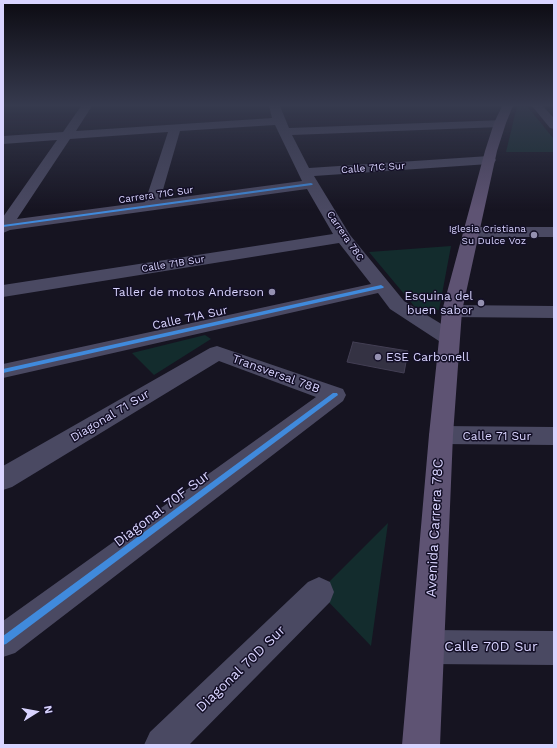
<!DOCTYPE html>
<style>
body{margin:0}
#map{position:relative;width:557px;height:748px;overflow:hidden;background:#161421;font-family:"Work Sans",sans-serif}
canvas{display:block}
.frame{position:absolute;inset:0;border:4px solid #d9d4ff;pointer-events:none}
.north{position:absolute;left:16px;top:692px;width:40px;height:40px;-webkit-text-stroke:3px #130f26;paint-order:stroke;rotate:79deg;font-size:11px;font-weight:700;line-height:16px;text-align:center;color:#d9d4ff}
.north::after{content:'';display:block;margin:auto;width:14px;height:18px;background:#d9d4ff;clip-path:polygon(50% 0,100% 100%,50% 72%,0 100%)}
</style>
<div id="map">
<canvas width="557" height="748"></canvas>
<div class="frame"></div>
<div class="north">N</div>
</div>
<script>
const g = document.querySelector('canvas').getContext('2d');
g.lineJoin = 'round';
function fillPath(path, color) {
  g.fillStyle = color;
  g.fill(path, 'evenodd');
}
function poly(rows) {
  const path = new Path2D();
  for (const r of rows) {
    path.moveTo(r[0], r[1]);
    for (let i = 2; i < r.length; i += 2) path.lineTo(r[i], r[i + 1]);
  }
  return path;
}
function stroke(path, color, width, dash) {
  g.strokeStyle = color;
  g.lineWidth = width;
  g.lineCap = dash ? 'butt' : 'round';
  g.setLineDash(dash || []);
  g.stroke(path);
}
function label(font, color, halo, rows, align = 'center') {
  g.font = font + ' "Work Sans",sans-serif';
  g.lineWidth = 3;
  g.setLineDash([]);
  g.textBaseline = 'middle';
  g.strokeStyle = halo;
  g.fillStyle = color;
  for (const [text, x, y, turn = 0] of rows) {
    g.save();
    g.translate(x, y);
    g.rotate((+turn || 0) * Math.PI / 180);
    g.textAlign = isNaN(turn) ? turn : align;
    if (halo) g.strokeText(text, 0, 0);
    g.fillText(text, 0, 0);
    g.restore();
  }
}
fillPath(poly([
 [517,106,527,106,554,139,554,152,506,152],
 [451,246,439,310,415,307,369,252],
 [205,335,211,339,154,375,132,353],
 [388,523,371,646,319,592]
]), '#132c2d');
const building = poly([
 [353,342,408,351,404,373,347,362,353,342]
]);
fillPath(building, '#343243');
stroke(building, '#433f54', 1);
fillPath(poly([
 [81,106,92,106,76,131,272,118,269,106,280,106,289,128,504,120,506,123,504,126,500,127,292,135,309,168,489,156,494,157,496,160,494,163,489,164,314,176,350,235,404,301,456,333,459,338,456,343,449,345,442,343,390,309,378,293,3,378,3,364,371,284,339,243,3,297,3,285,333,234,307,189,10,230,3,233,3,217,57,140,3,144,3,136,63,132,81,106],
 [275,125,302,181,160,200,180,131,275,125],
 [168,132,145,202,17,219,70,139,168,132],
 [532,106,543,106,554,118,554,129,550,128,532,106],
 [471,227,554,227,554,237,471,237,465,235,463,232,465,229,471,227],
 [452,305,554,306,554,318,452,317,445,315,442,311,445,307,452,305],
 [217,346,343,389,346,395,343,401,15,653,3,657,3,621,316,397,219,361,12,487,3,490,3,466,210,348,217,346],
 [441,426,554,427,554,445,441,444,432,442,429,435,432,428,441,426],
 [319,577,330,582,334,592,330,602,189,745,144,745,150,732,308,582,319,577],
 [428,630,554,631,554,665,428,664,416,659,411,647,416,635,428,630]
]), '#4a4962');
fillPath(poly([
 [502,106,513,106,506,123,497,151,462,311,453,435,440,745,402,745,429,435,442,311,485,151,494,123,502,106]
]), '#5e5373');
fillPath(poly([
 [311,183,313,184,312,185,3,227,3,225,311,183],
 [381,285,384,287,383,288,3,373,3,369,381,285],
 [333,393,337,393,338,395,6,644,3,645,3,636,333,393]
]), '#408adc');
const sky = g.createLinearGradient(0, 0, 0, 211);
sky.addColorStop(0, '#0c0b12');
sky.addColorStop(0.5, '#363a4e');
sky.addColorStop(1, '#363a4e00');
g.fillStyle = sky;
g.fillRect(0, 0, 557, 211);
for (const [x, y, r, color] of [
 [534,235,4,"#9591b1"],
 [272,292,4,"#9591b1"],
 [481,303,4,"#9591b1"],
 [378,357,4,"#9591b1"]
]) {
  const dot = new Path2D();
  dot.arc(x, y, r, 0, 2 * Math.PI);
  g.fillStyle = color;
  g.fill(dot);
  stroke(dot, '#130f26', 1.5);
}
label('10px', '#d9d4ff', '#130f26', [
 ["Calle 71C Sur",373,168,-4],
 ["Carrera 71C Sur",156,195,-8],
 ["Carrera 78C",345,236,56],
 ["Calle 71B Sur",173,264,-9]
]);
label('10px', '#d9d4ff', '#130f26', [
 ["Iglesia Cristiana",526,229],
 ["Su Dulce Voz",526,241]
], 'right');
label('12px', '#d9d4ff', '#130f26', [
 ["Taller de motos Anderson",264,292],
 ["Esquina del",473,296],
 ["buen sabor",473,310],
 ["ESE Carbonell",386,357,"left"]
], 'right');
label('12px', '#d9d4ff', '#130f26', [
 ["Calle 71A Sur",190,318,-12],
 ["Transversal 78B",276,374,20],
 ["Diagonal 71 Sur",110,416,-31],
 ["Calle 71 Sur",497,436]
]);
label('14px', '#d9d4ff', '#130f26', [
 ["Diagonal 70F Sur",162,509,-37],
 ["Avenida Carrera 78C",435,528,-87],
 ["Calle 70D Sur",491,647],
 ["Diagonal 70D Sur",241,669,-44]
]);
</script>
